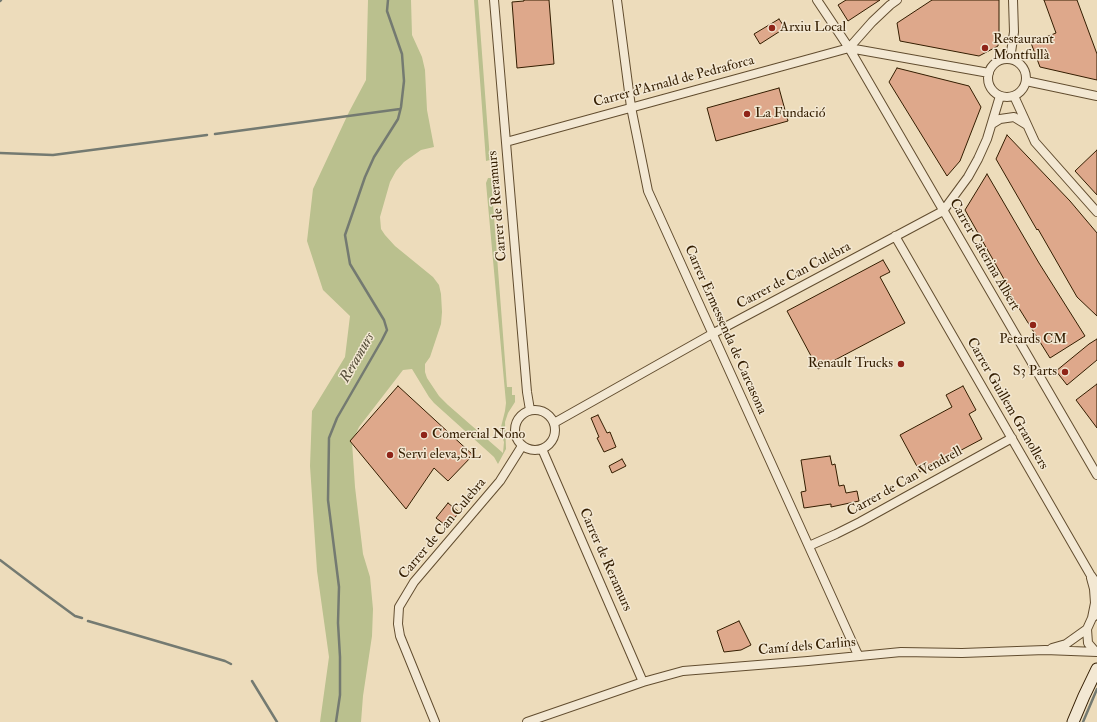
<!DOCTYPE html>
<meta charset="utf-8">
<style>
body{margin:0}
canvas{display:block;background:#eddcbb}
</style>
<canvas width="1097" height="722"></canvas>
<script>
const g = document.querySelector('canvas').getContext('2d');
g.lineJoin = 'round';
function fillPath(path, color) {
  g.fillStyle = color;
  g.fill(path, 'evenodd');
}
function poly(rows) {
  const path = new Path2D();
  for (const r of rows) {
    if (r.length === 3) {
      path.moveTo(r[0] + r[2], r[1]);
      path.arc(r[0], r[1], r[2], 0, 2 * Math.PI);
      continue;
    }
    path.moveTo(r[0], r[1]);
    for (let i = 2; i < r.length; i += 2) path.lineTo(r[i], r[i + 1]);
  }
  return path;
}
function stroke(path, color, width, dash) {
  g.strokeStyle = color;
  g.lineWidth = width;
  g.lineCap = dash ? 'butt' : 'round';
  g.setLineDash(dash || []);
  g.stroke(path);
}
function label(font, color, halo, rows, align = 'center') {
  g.font = font + ' "IM FELL Double Pica",serif';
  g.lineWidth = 3;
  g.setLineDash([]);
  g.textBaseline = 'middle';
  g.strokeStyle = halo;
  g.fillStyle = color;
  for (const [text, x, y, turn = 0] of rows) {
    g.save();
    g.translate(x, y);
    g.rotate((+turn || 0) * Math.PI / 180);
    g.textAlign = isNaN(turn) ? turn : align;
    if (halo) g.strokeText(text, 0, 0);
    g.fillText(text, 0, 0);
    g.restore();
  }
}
fillPath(poly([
 [368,0,411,0,412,35,422,57,425,70,427,110,434,147,421,150,404,162,396,171,390,182,380,217,381,229,385,235,395,246,433,277,439,285,441,294,442,312,441,324,430,357,425,364,425,372,427,378,439,396,448,405,503,453,504,442,500,431,505,411,506,403,486,183,488,178,491,178,507,387,512,387,512,395,515,395,515,402,508,413,505,422,506,449,498,464,494,457,434,403,429,397,412,369,403,370,359,427,352,442,355,487,363,554,370,577,373,609,372,636,363,696,361,722,320,722,329,657,317,571,310,466,312,411,345,357,350,316,323,290,307,241,313,189,349,112,366,80],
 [474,0,478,0,490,160,486,161]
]), '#bac08e');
stroke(poly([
 [0,1,1,0],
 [215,134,400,109],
 [0,153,53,155,207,135],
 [0,560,41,591,75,616,82,618],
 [88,621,225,661,231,664],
 [252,681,277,722],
 [336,722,340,695,340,657,338,623,339,587,328,500,329,438,337,418,382,340,387,330,384,320,350,264,345,235,365,177,374,157,398,119,401,107,404,81,402,54,387,11,388,0],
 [1083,722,1097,689]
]), '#747a71', 2.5);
const building = poly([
 [524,0,549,0,554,64,517,68,512,2,524,1,524,0],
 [846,0,880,0,848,21,838,5,846,0],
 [932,0,999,0,999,31,998,46,979,56,900,41,897,23,932,0],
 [1044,0,1077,0,1097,54,1097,80,1040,67,1031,43,1056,33,1044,0],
 [779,19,785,28,760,44,754,34,779,19],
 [897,68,969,86,981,107,960,161,947,176,889,82,897,68],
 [779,88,788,121,716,141,707,108,779,88],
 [1007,135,1070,201,1097,233,1097,316,1077,297,1038,229,1037,230,996,159,1007,135],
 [1097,150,1097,195,1075,171,1097,150],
 [987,174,1039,263,1085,336,1050,358,1007,289,1009,288,965,210,987,174],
 [883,260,890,272,880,277,905,323,818,369,787,311,883,260],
 [1097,339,1097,360,1067,385,1056,371,1089,344,1097,339],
 [1097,384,1097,428,1076,400,1097,384],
 [398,386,473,455,448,481,434,468,406,509,350,441,398,386],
 [963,386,976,410,969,414,982,439,920,472,900,435,952,407,946,395,963,386],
 [598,415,607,433,610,432,616,447,604,452,597,438,599,437,591,418,598,415],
 [830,456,832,465,835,464,839,486,844,485,846,493,857,491,859,501,831,507,831,504,804,508,801,492,806,491,801,460,830,456],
 [622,459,626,466,612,473,609,466,622,459],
 [448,503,459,512,448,527,436,518,448,503],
 [739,621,751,645,741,650,724,652,717,631,739,621]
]);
fillPath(building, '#dea88b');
stroke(building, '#331d00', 1);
const street = poly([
 [494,0,527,392,530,410],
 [617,0,631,107,648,191,858,655],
 [817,0,849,48,1097,475],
 [849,48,872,22,890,5,897,0],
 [1007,78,19],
 [1010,59,1014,32,1013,0],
 [1026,81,1097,96],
 [1014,96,1035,142,1097,212],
 [992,124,1000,119,1014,117,1027,125],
 [506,142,849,48,989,73],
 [895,236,1090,574,1097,584],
 [535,430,20],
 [554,423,712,334,943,211,968,177,978,159,987,139,1000,96],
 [542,449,643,682],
 [809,546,836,534,860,522,1012,438],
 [1091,578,1094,589,1095,603,1092,618],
 [1087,629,1088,643,1095,651],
 [1052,648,1066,644,1087,629,1092,618,1097,614],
 [435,722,400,636,398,624,399,607,414,582,500,481,522,446],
 [527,722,643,682,683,671,808,661,901,652,962,653,1045,650,1097,652]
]);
const secondary = poly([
 [1073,722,1084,696,1097,669]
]);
stroke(street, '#624d2f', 10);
stroke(secondary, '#331d00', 13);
stroke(street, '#f3e8d3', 8);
stroke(secondary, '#f3e8d3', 11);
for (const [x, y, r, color] of [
 [772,28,4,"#8f2418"],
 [985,48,4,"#8f2418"],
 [747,114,4,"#8f2418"],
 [1033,325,4,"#8f2418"],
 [901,364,4,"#8f2418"],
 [1065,372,4,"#8f2418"],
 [424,435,4,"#8f2418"],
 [390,455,4,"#8f2418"]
]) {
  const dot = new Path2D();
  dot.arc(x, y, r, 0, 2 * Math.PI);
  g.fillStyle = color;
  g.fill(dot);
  stroke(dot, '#f3e8d3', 1.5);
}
label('14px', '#331d00', '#f3e8d3', [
 ["Arxiu Local",780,28],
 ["Restaurant",993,40],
 ["Montfullà",993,56],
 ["La Fundació",755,114],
 ["Petards CM",1033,340,"center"],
 ["Renault Trucks",893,364,"right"],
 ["S3 Parts",1057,372,"right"],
 ["Comercial Nono",432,435],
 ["Servi eleva,S.L",398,455]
], 'left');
label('14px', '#331d00', '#f3e8d3', [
 ["Carrer d'Arnald de Pedraforca",674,82,-15],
 ["Carrer de Reramurs",498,206,-95],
 ["Carrer Caterina Albert",984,255,60],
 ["Carrer de Can Culebra",794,276,-28],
 ["Carrer Ermessenda de Carcasona",725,330,66],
 ["Carrer Guillem Granollers",1007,404,60],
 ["Carrer de Can Vendrell",905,482,-29],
 ["Carrer de Can Culebra",443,529,-50],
 ["Carrer de Reramurs",605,560,66],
 ["Camí dels Carlins",807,647,-5]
]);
label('italic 15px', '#544c38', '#f3e8d3', [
 ["Reramurs",358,358,-60]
]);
</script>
